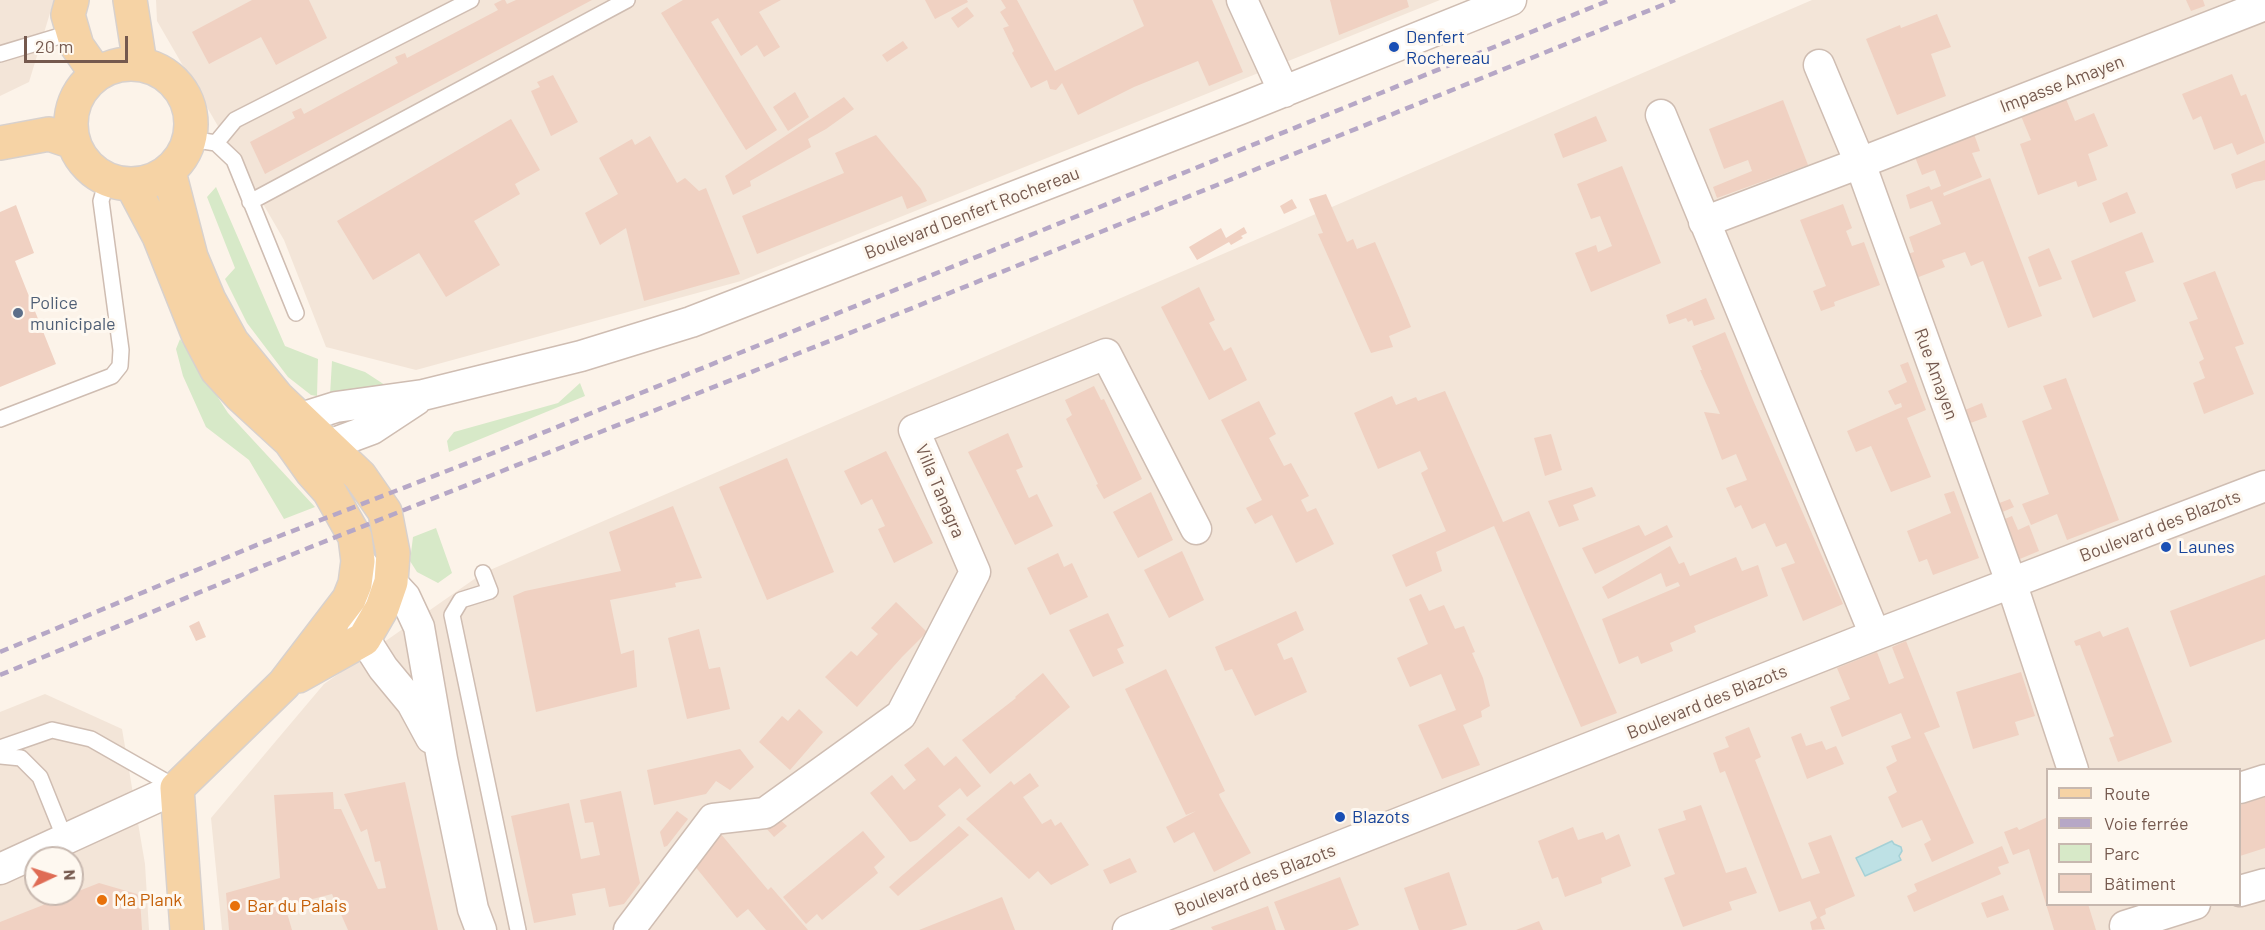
<!DOCTYPE html>
<meta charset="utf-8">
<style>
body{margin:0}
#map{position:relative;width:2265px;height:930px;overflow:hidden;background:#fcf3e9;font-family:Barlow,sans-serif}
canvas{display:block}
.legend{position:absolute;left:2046px;top:768px;width:195px;height:138px;box-sizing:border-box;background:#fef8f0;border:2px solid #c7b8af;margin:0;padding:8px 10px;list-style:none;font-size:18px;color:#75594e}
.legend li{display:flex;align-items:center;gap:12px;height:30px}
.legend b{width:30px;border:2px solid #c7b8af}
.north{position:absolute;left:24px;top:846px;width:60px;height:60px;box-sizing:border-box;background:#fef8f0;border:2px solid #c7b8af;border-radius:50%;rotate:86deg;font-size:16px;font-weight:700;line-height:24px;text-align:center;color:#75594e}
.north::after{content:'';display:block;margin:auto;width:21px;height:27px;background:#df6c55;clip-path:polygon(50% 0,100% 100%,50% 72%,0 100%)}
.scale{position:absolute;left:24px;top:36px;width:104px;height:27px;box-sizing:border-box;border:3px solid #75594e;border-top:0;padding-left:8px;font-size:18px;line-height:21px;white-space:nowrap;color:#75594e;-webkit-text-stroke:4px #fef8f0;paint-order:stroke}
</style>
<div id="map">
<canvas width="2265" height="930"></canvas>
<ul class="legend">
<li><b style="height:8px;background:#f6d3a5"></b>Route</li>
<li><b style="height:8px;background:#b6a7c6"></b>Voie ferrée</li>
<li><b style="height:16px;background:#d7e9c8"></b>Parc</li>
<li><b style="height:16px;background:#f0d1c2"></b>Bâtiment</li>
</ul>
<div class="north">N</div>
<div class="scale">20 m</div>
</div>
<script>
const g = document.querySelector('canvas').getContext('2d');
g.lineJoin = 'round';
function fillPath(path, color) {
  g.fillStyle = color;
  g.fill(path, 'evenodd');
}
function poly(rows) {
  const path = new Path2D();
  for (const r of rows) {
    if (r.length === 3) {
      path.moveTo(r[0] + r[2], r[1]);
      path.arc(r[0], r[1], r[2], 0, 2 * Math.PI);
      continue;
    }
    path.moveTo(r[0], r[1]);
    for (let i = 2; i < r.length; i += 2) path.lineTo(r[i], r[i + 1]);
  }
  return path;
}
function stroke(path, color, width, dash) {
  g.strokeStyle = color;
  g.lineWidth = width;
  g.lineCap = dash ? 'butt' : 'round';
  g.setLineDash(dash || []);
  g.stroke(path);
}
function label(font, color, halo, rows, align = 'center') {
  g.font = font + ' Barlow,sans-serif';
  g.lineWidth = 6;
  g.setLineDash([]);
  g.textBaseline = 'middle';
  g.strokeStyle = halo;
  g.fillStyle = color;
  for (const [text, x, y, turn = 0] of rows) {
    g.save();
    g.translate(x, y);
    g.rotate((+turn || 0) * Math.PI / 180);
    g.textAlign = isNaN(turn) ? turn : align;
    if (halo) g.strokeText(text, 0, 0);
    g.fillText(text, 0, 0);
    g.restore();
  }
}
fillPath(poly([
 [0,0,54,0,29,82,0,96],
 [156,0,1440,0,741,281,416,370,326,347,284,240,157,21],
 [1812,0,2265,0,2265,930,222,930,211,818,324,684,483,573],
 [2048,770,2240,770,2240,904,2048,904],
 [45,694,122,729,145,864,149,930,0,930,0,712],
 [36,858,72,858,72,894,36,894]
]), '#f3e5d8');
fillPath(poly([
 [216,187,285,346,318,359,317,396,311,395,288,377,247,323,225,279,235,268,207,197],
 [180,339,228,413,315,507,284,519,249,460,206,427,183,376,176,349],
 [332,361,365,372,385,385,330,395],
 [580,383,585,396,449,452,447,441,454,432,558,403],
 [436,528,452,573,438,583,417,572,410,561,413,537]
]), '#d7e9c8');
const water = poly([
 [1892,841,1894,844,1901,847,1902,851,1899,856,1901,860,1865,876,1856,858,1892,841]
]);
fillPath(water, '#bee1e5');
stroke(water, '#a5d1d6', 1.5);
fillPath(poly([
 [252,0,309,0,327,38,276,65,261,37,209,64,192,32],
 [502,0,505,0,507,4,516,0,592,0,265,174,250,142,295,118,292,112,301,108,304,114,398,63,395,57,405,53,407,58,498,10,494,4],
 [683,0,781,0,759,12,780,47,764,57,757,45,741,56,718,18,711,22,777,130,746,150,661,13],
 [925,0,967,0,968,2,935,19],
 [1001,0,1017,0,1055,71,1144,26,1133,0,1212,0,1243,72,1209,86,1198,61,1134,87,1078,115,1062,83,1056,90,1050,89,1047,80,1031,88,1012,53,1014,51,1003,28,1009,26,1000,12,1006,8],
 [1330,0,1407,0,1409,7,1339,35],
 [2186,0,2203,0,2205,6,2191,11],
 [967,7,974,16,958,28,951,18],
 [1937,14,1951,47,1931,54,1946,96,1897,115,1866,39,1900,25,1901,28],
 [903,41,908,48,887,62,882,55],
 [2232,74,2241,96,2246,94,2265,143,2237,155,2232,143,2214,150,2201,116,2193,120,2182,94],
 [553,75,578,122,551,136,531,91,540,87,537,82],
 [795,92,809,117,788,131,773,107],
 [844,97,854,109,826,129,808,139,811,147,750,181,751,186,733,195,725,176],
 [2066,99,2075,121,2094,113,2108,146,2088,154,2097,180,2078,187,2076,181,2038,195,2020,144,2031,140,2021,116],
 [1783,100,1808,165,1717,198,1713,187,1752,171,1748,160,1724,169,1709,129],
 [1596,116,1607,141,1563,158,1554,134],
 [511,119,540,170,515,184,520,194,474,221,500,265,446,297,419,253,373,280,337,221],
 [1974,134,1980,151,1972,153,1982,177,1943,193,1944,196,1990,178,2042,316,2008,328,1983,261,1971,266,1965,252,1942,260,1945,267,1916,278,1907,254,1914,252,1909,237,1941,224,1932,201,1910,209,1906,195,1929,186,1931,190,1941,186,1935,170,1922,175,1915,157],
 [876,135,921,189,927,201,907,209,902,196,757,254,742,216,844,173,835,153],
 [650,136,677,183,685,178,699,191,706,188,740,274,644,301,626,228,600,245,585,213,618,194,599,158,632,139,635,145],
 [2265,160,2265,180,2254,182,2236,189,2231,174],
 [1622,166,1661,263,1591,292,1575,253,1596,245,1598,252,1612,246,1600,216,1591,219,1577,184],
 [2127,192,2136,213,2110,223,2102,203],
 [1326,194,1347,242,1353,239,1357,249,1375,242,1400,300,1411,327,1389,336,1393,347,1371,353,1318,234,1323,233,1309,199],
 [1292,199,1297,208,1284,214,1280,206],
 [1843,204,1852,228,1846,231,1852,246,1864,242,1880,285,1834,302,1835,306,1821,311,1813,291,1826,286,1800,220],
 [16,205,34,253,15,261,56,364,0,387,0,212],
 [1244,227,1247,233,1241,236,1243,238,1231,245,1229,242,1197,260,1189,247,1221,228,1226,238],
 [2142,232,2154,262,2125,272,2136,301,2093,318,2071,261],
 [2049,248,2062,279,2039,287,2028,257],
 [2215,271,2244,344,2235,347,2254,394,2204,414,2193,383,2205,378,2199,362,2204,359,2189,322,2198,319,2183,283],
 [1199,287,1215,320,1209,323,1217,338,1224,351,1231,347,1247,380,1209,400,1161,307],
 [1706,298,1715,319,1694,326,1692,320,1688,322,1686,318,1669,324,1666,315],
 [1725,332,1753,400,1843,604,1803,621,1781,568,1795,563,1786,543,1776,547,1765,523,1752,529,1741,505,1735,508,1726,488,1747,480,1736,454,1722,460,1704,412,1720,414,1700,370,1702,370,1692,346],
 [1908,362,1926,410,1907,418,1931,477,1891,492,1871,446,1856,452,1847,431,1902,407,1901,403,1895,405,1888,391,1907,382,1900,365],
 [2066,378,2119,520,2067,540,2057,514,2031,525,2022,504,2049,494,2022,421,2052,409,2043,386],
 [1094,386,1101,400,1104,399,1142,479,1104,499,1096,485,1098,484,1066,419,1072,415,1065,400],
 [1445,391,1503,522,1529,511,1617,713,1581,727,1494,526,1436,552,1442,571,1406,587,1392,555,1446,531,1421,473,1428,469,1420,451,1378,469,1354,413,1392,396,1396,405,1416,397,1418,401],
 [1259,401,1276,434,1269,438,1284,466,1291,463,1309,496,1301,500,1307,512,1316,508,1334,544,1296,563,1272,515,1255,524,1246,508,1262,500,1221,420],
 [1982,403,1987,417,1965,425,1960,412],
 [1008,433,1023,467,1016,470,1029,498,1037,494,1053,526,1015,545,968,452],
 [1551,434,1562,470,1545,476,1534,438],
 [886,451,933,543,894,563,878,529,885,526,872,499,861,505,844,471],
 [787,458,834,572,767,600,719,487],
 [1592,487,1596,496,1573,505,1579,520,1559,527,1548,501],
 [1954,491,1979,558,1933,575,1927,559,1919,562,1907,531,1951,513,1944,494],
 [1151,492,1173,540,1138,558,1113,512],
 [2010,499,2014,507,1998,514,1994,505],
 [673,506,702,578,675,583,676,587,610,600,621,654,634,650,637,687,536,712,513,596,525,591,621,571,609,532],
 [2012,516,2018,530,2029,525,2039,551,2015,561,2000,521],
 [1639,525,1645,536,1667,525,1673,537,1595,574,1582,548],
 [1670,546,1679,564,1684,562,1690,576,1736,557,1742,571,1758,565,1768,596,1694,626,1696,632,1670,643,1673,651,1641,664,1638,656,1619,664,1602,619,1680,586,1678,582,1666,587,1661,573,1608,599,1602,587],
 [1182,551,1204,600,1169,618,1144,570],
 [1058,553,1064,567,1072,563,1088,597,1050,615,1027,568],
 [2265,575,2265,639,2190,667,2170,611],
 [1421,594,1429,611,1444,605,1455,629,1464,626,1475,652,1472,653,1483,678,1490,706,1481,711,1482,717,1463,725,1480,765,1442,779,1418,725,1456,710,1441,674,1410,687,1397,658,1428,644,1409,599],
 [896,602,927,632,902,657,857,707,825,677,851,651,857,656,878,634,871,628],
 [1296,611,1304,630,1277,644,1284,660,1292,657,1307,692,1255,716,1232,669,1225,671,1215,647],
 [1108,613,1124,646,1117,649,1124,663,1093,677,1069,630],
 [199,621,206,637,196,641,189,626],
 [2128,627,2172,742,2118,762,2109,738,2114,736,2080,645,2076,646,2074,641,2100,631,2103,637],
 [699,629,709,669,720,667,730,709,687,719,668,638],
 [1906,641,1940,727,1924,733,1974,843,1932,862,1924,844,1931,840,1922,820,1902,828,1888,797,1897,792,1886,767,1897,761,1891,746,1911,738,1901,713,1842,737,1830,707,1850,699,1837,668,1877,652,1889,684,1904,678,1892,647],
 [1166,669,1225,791,1219,794,1220,797,1251,853,1214,872,1194,832,1174,843,1166,827,1196,811,1186,815,1125,689],
 [2021,672,2035,716,2015,722,2019,735,1973,749,1956,692],
 [1043,673,1070,707,990,774,962,740,1016,698,1015,697],
 [799,709,823,732,790,770,759,742,782,716,788,721],
 [1749,727,1761,757,1755,760,1802,879,1820,873,1808,843,1831,835,1855,896,1825,909,1826,914,1820,917,1825,929,1812,930,1810,922,1817,918,1810,901,1779,912,1725,771,1720,773,1713,753,1729,747,1725,737],
 [1801,733,1806,746,1822,741,1826,750,1836,746,1844,764,1807,779,1791,737],
 [928,747,944,766,956,756,981,786,967,797,960,788,938,806,946,815,917,840,910,842,870,793,892,775,904,790,916,780,904,765],
 [740,749,754,767,730,790,716,781,706,794,654,805,647,770],
 [1030,773,1039,786,1023,797,1042,824,1051,819,1055,826,1061,822,1089,865,1051,885,1038,871,1029,879,966,819,1011,781,1014,785],
 [405,782,438,930,348,930,332,894,285,906,292,930,229,930,226,893,280,878,274,795,333,792,334,809,341,809,378,889,386,888,380,861,375,862,367,829,361,832,344,794],
 [621,791,640,883,624,904,609,907,605,888,572,894,576,915,534,923,511,816,569,803,581,859,600,855,593,822,585,823,580,800],
 [2265,797,2265,848,2240,856,2240,805],
 [1701,805,1726,873,1746,867,1757,893,1729,902,1732,910,1683,927,1664,878,1675,874,1658,829,1686,820,1683,811],
 [677,811,688,819,667,846,664,847,660,832],
 [2048,817,2048,904,2088,904,2096,930,2054,930,2029,849,2013,855,2004,832,2017,827,2019,830],
 [778,818,787,826,774,837,766,828],
 [959,826,969,835,898,896,889,887],
 [1573,827,1578,840,1603,832,1606,840,1619,834,1631,866,1601,878,1602,883,1565,897,1558,877,1552,879,1538,841],
 [863,831,885,857,874,867,878,873,822,920,817,914,806,924,783,897],
 [720,833,768,890,771,887,808,930,766,930,748,909,737,918,694,865],
 [2002,846,2009,863,1998,867,2001,874,1914,912,1907,896,1917,891,1914,884],
 [1130,858,1137,872,1110,884,1103,870],
 [1449,872,1467,925,1451,930,1419,930,1404,888],
 [1340,877,1359,925,1347,930,1285,930,1274,902],
 [99,883,137,894,140,899,142,930,0,930,0,922],
 [2003,895,2009,910,1987,918,1981,903],
 [1002,897,1015,930,919,930],
 [1268,906,1276,930,1213,930,1211,927],
 [1539,921,1543,930,1516,930]
]), '#f0d1c2');
const lane = poly([
 [0,54,73,32],
 [190,139,216,143,234,160,296,313],
 [216,143,235,120,471,0],
 [250,202,627,0],
 [0,419,112,376,120,366,121,350,101,201,107,180],
 [483,573,490,591,461,600,452,615,518,930],
 [0,748,52,730,91,739,177,788],
 [0,756,21,758,40,777,65,839]
]);
const street = poly([
 [1242,0,1284,92],
 [1819,65,1860,163,2012,585,2073,770],
 [1661,115,1875,635],
 [1704,222,1860,163,2265,5],
 [301,418,336,407,423,395,581,356,691,322,1240,109,1511,0],
 [305,443,329,445,372,429,416,400],
 [361,563,368,572,368,583,362,635,383,668,412,703,431,738],
 [391,582,405,597,419,627,442,759,473,909,481,930],
 [2240,788,2265,780],
 [0,869,177,788],
 [2240,891,2265,884],
 [2125,926,2195,904],
 [629,930,713,819,765,813,901,715,975,572,914,430,1106,354,1196,529],
 [1128,930,1875,635,2265,486]
]);
const primary = poly([
 [72,0,68,15,77,46,96,73],
 [130,0,140,64],
 [131,124,60],
 [0,143,49,134,73,142],
 [169,172,191,257,209,300,232,342,277,397,360,476,385,512,393,553,391,582,382,608,364,639,298,676],
 [132,185,159,236,198,334,217,370,241,396,290,441,312,472,329,491,355,537,358,561,355,584,349,599,284,684,177,788,187,930]
]);
stroke(lane, '#cfbdb2', 18);
stroke(street, '#cfbdb2', 33);
stroke(primary, '#d8d1cd', 36);
stroke(lane, '#fff', 15);
stroke(street, '#fff', 30);
stroke(primary, '#f6d3a5', 33);
stroke(poly([
 [0,652,259,544,488,455,1610,0],
 [0,675,268,564,900,313,1675,0]
]), '#b6a7c6', 4.5, [9, 6]);
for (const [x, y, r, color] of [
 [1394,47,6,"#1a4fb4"],
 [18,313,6,"#5c6f8a"],
 [2166,547,6,"#1a4fb4"],
 [1340,817,6,"#1a4fb4"],
 [102,900,6,"#e8710a"],
 [235,906,6,"#e8710a"]
]) {
  const dot = new Path2D();
  dot.arc(x, y, r, 0, 2 * Math.PI);
  g.fillStyle = color;
  g.fill(dot);
  stroke(dot, '#fef8f0', 2);
}
label('18px', '#164399', '#fef8f0', [
 ["Denfert",1406,37],
 ["Rochereau",1406,58],
 ["Launes",2178,547],
 ["Blazots",1352,817]
], 'left');
label('18px', '#75594e', '#fef8f0', [
 ["Impasse Amayen",2062,84,-21],
 ["Boulevard Denfert Rochereau",972,213,-21],
 ["Rue Amayen",1936,374,70],
 ["Villa Tanagra",940,491,67],
 ["Boulevard des Blazots",2160,526,-21],
 ["Boulevard des Blazots",1707,702,-22],
 ["Boulevard des Blazots",1255,880,-21]
]);
label('18px', '#4e5e75', '#fef8f0', [
 ["Police",30,303],
 ["municipale",30,324]
], 'left');
label('18px', '#c56008', '#fef8f0', [
 ["Ma Plank",114,900],
 ["Bar du Palais",247,906]
], 'left');
</script>
